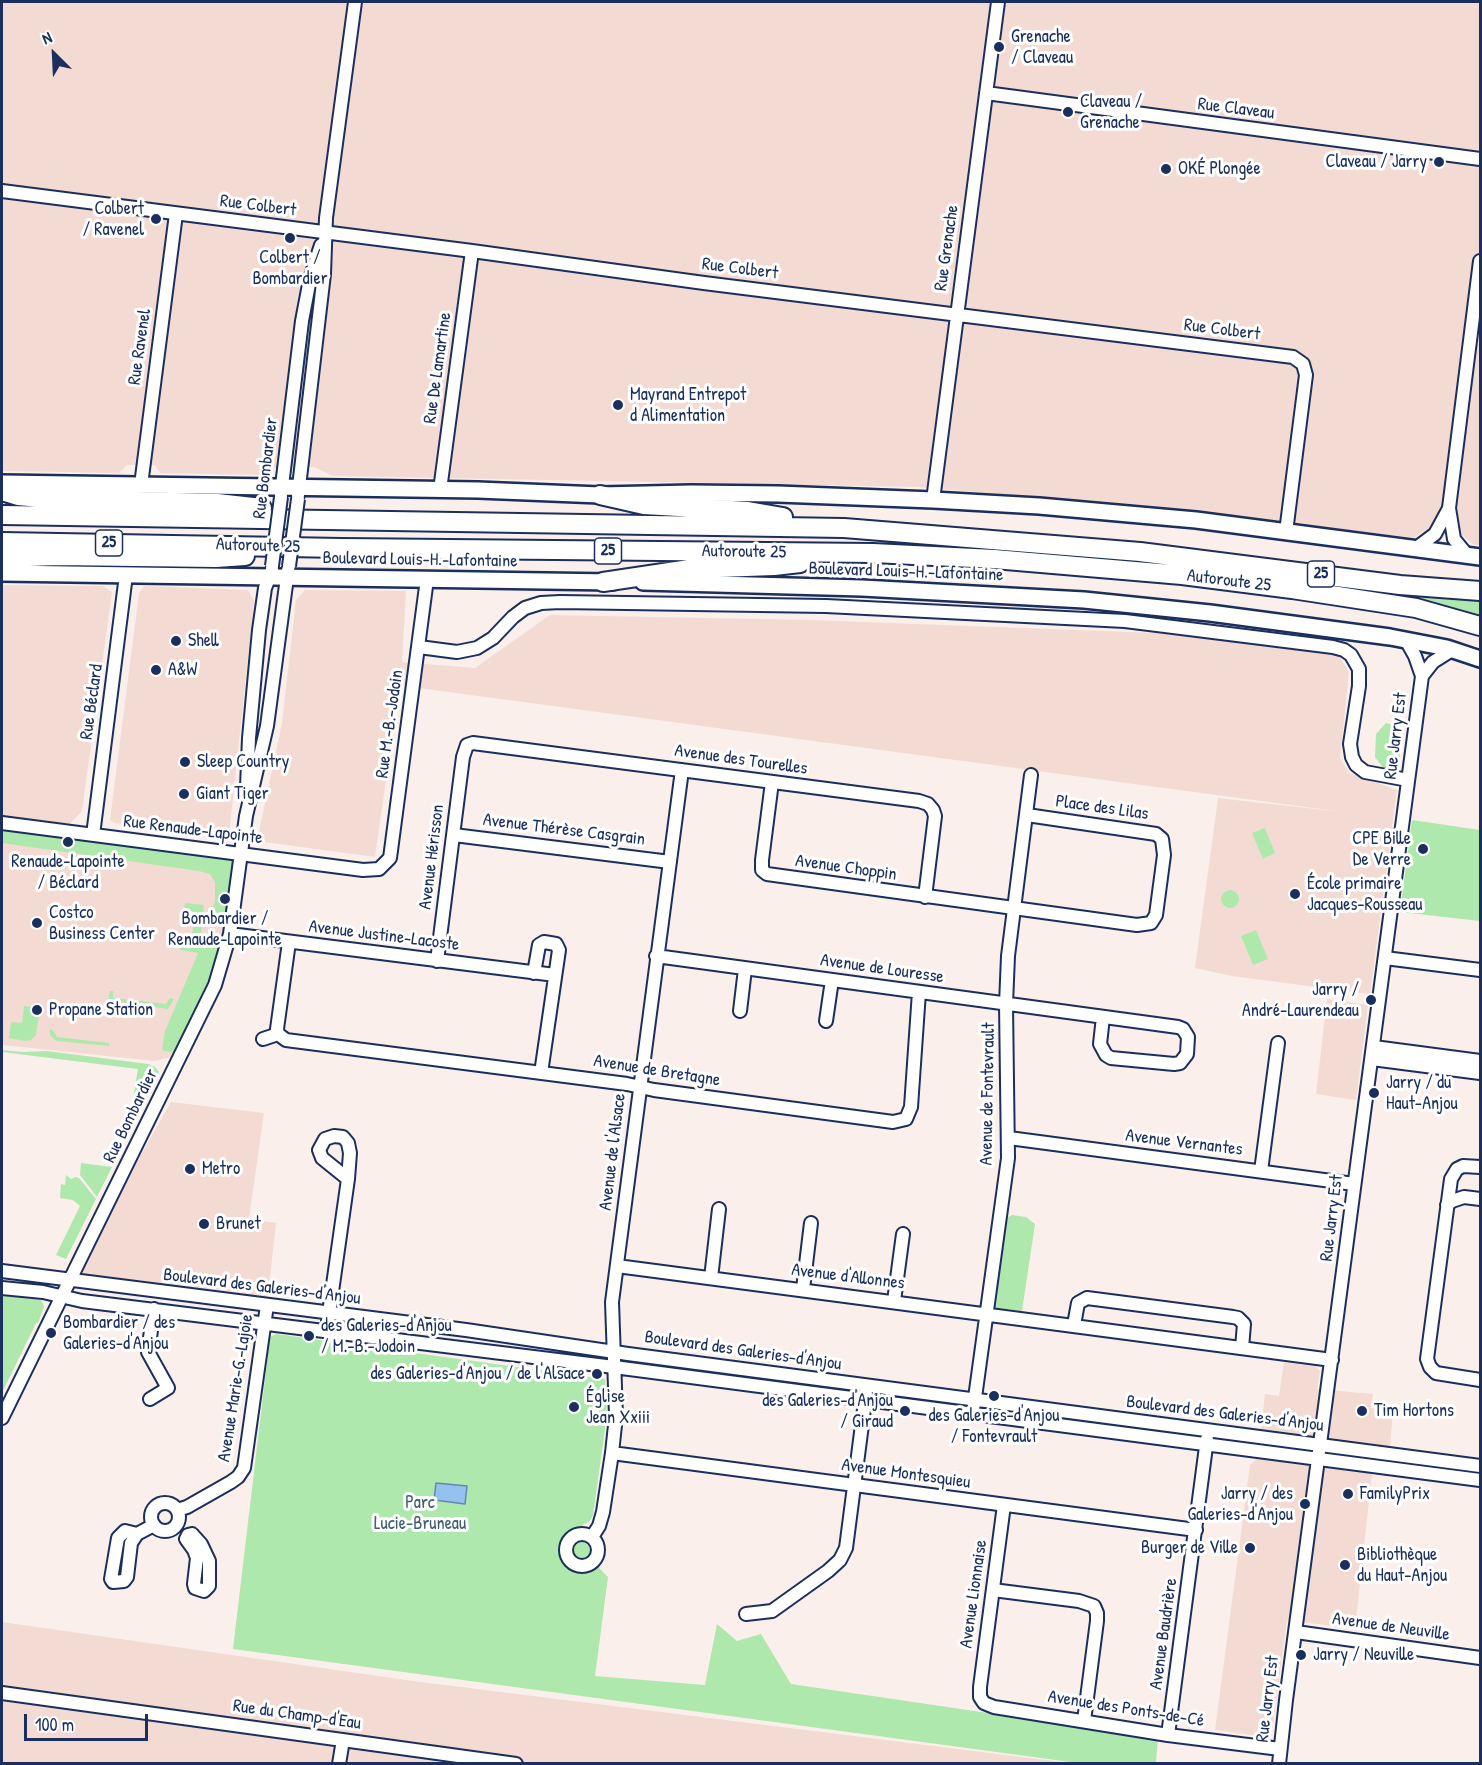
<!DOCTYPE html>
<meta charset="utf-8">
<style>
body{margin:0}
#map{position:relative;width:1482px;height:1765px;overflow:hidden;background:#faefeb;font-family:"Patrick Hand",sans-serif}
canvas{display:block}
.frame{position:absolute;inset:0;border:3px solid #1b2f5e;pointer-events:none}
.north{position:absolute;left:24px;top:24px;width:60px;height:60px;-webkit-text-stroke:4px #fff;paint-order:stroke;rotate:336deg;font-size:16px;font-weight:700;line-height:24px;text-align:center;color:#1b2f5e}
.north::after{content:'';display:block;margin:auto;width:21px;height:27px;background:#1b2f5e;clip-path:polygon(50% 0,100% 100%,50% 72%,0 100%)}
.scale{position:absolute;left:24px;top:1714px;width:124px;height:27px;box-sizing:border-box;border:3px solid #1b2f5e;border-top:0;padding-left:8px;font-size:18px;line-height:21px;white-space:nowrap;color:#1b2f5e;-webkit-text-stroke:4px #fff;paint-order:stroke}
</style>
<div id="map">
<canvas width="1482" height="1765"></canvas>
<div class="frame"></div>
<div class="north">N</div>
<div class="scale">100 m</div>
</div>
<script>
const g = document.querySelector('canvas').getContext('2d');
g.lineJoin = 'round';
function fillPath(path, color) {
  g.fillStyle = color;
  g.fill(path, 'evenodd');
}
function poly(rows) {
  const path = new Path2D();
  for (const r of rows) {
    if (r.length === 3) {
      path.moveTo(r[0] + r[2], r[1]);
      path.arc(r[0], r[1], r[2], 0, 2 * Math.PI);
      continue;
    }
    path.moveTo(r[0], r[1]);
    for (let i = 2; i < r.length; i += 2) path.lineTo(r[i], r[i + 1]);
  }
  return path;
}
function stroke(path, color, width, dash) {
  g.strokeStyle = color;
  g.lineWidth = width;
  g.lineCap = dash ? 'butt' : 'round';
  g.setLineDash(dash || []);
  g.stroke(path);
}
function label(font, color, halo, rows, align = 'center') {
  g.font = font + ' "Patrick Hand",sans-serif';
  g.lineWidth = 6;
  g.setLineDash([]);
  g.textBaseline = 'middle';
  g.strokeStyle = halo;
  g.fillStyle = color;
  for (const [text, x, y, turn = 0] of rows) {
    g.save();
    g.translate(x, y);
    g.rotate((+turn || 0) * Math.PI / 180);
    g.textAlign = isNaN(turn) ? turn : align;
    if (halo) g.strokeText(text, 0, 0);
    g.fillText(text, 0, 0);
    g.restore();
  }
}
fillPath(poly([
 [2,2,1480,2,1480,545,1474,545,1463,536,1425,530,1414,538,1192,511,918,487,333,476,314,467,271,468,262,475,160,473,155,465,127,465,119,473,2,471],
 [2,585,103,586,112,592,82,811,63,831,240,855,230,934,182,1055,154,1061,2,1045],
 [144,586,248,590,254,601,229,835,222,837,115,823,110,820,139,593],
 [305,590,406,591,402,662,475,668,550,615,810,620,1156,633,1338,654,1349,672,1340,758,1349,773,1397,790,1370,994,1232,976,1195,968,1218,798,1343,812,419,688,400,683,375,857,257,841,282,723,296,600],
 [1327,999,1368,1005,1356,1100,1316,1094],
 [171,1102,264,1113,249,1219,276,1223,267,1305,70,1280],
 [1284,1362,1315,1366,1320,1371,1317,1389,1373,1394,1371,1408,1393,1412,1390,1446,1372,1473,1355,1629,1287,1620,1272,1733,1266,1737,1215,1730,1250,1465,1258,1458,1265,1394,1279,1396],
 [2,1622,413,1681,1070,1763,2,1763]
]), '#f3dbd3');
fillPath(poly([
 [1393,593,1480,601,1480,615,1435,602],
 [1386,723,1396,726,1400,757,1397,758,1400,765,1397,771,1384,769,1375,757,1376,734],
 [1412,820,1480,830,1480,921,1400,912],
 [2,823,240,855,232,920,202,924,201,933,216,940,225,950,182,1055,162,1050,163,1043,165,1031,198,953,180,950,181,942,191,943,195,912,184,911,185,903,204,905,203,918,211,914,215,901,215,882,210,874,199,871,2,843],
 [1265,828,1275,853,1263,859,1252,833],
 [1230,899,9],
 [1256,930,1268,959,1253,965,1241,936],
 [110,991,113,991,113,998,166,1004,170,998,174,999,168,1009,108,1000],
 [24,1006,40,1008,36,1035,31,1040,25,1041,9,1038,11,1022,22,1023],
 [52,1029,57,1037,109,1043,109,1046,56,1041,50,1035,50,1030],
 [2,1050,22,1052,47,1051,148,1064,155,1067,159,1072,145,1099,134,1093,138,1069,2,1052],
 [134,1105,141,1108,126,1138,124,1135,131,1106],
 [81,1163,112,1167,97,1197,80,1175],
 [66,1175,71,1179,75,1177,79,1178,96,1199,66,1259,56,1255,80,1206,73,1200,60,1198,61,1184,65,1185],
 [1012,1215,1026,1217,1035,1224,1022,1311,989,1307,1006,1218],
 [2,1296,35,1297,42,1301,44,1307,38,1323,36,1323,2,1393],
 [276,1334,605,1379,607,1415,593,1515,589,1522,582,1525,600,1569,608,1577,595,1676,705,1685,717,1624,737,1641,761,1634,791,1684,1158,1738,1156,1763,1078,1763,233,1649,270,1337]
]), '#afe8ac');
const water = poly([
 [436,1483,467,1486,465,1504,434,1500,436,1483]
]);
fillPath(water, '#93c2ee');
stroke(water, '#6387b4', 1.5);
const minor = poly([
 [986,93,1480,159],
 [2,191,472,251,704,283,1293,357,1303,364,1306,375,1286,532],
 [141,485,176,214],
 [440,490,472,251],
 [281,494,302,321,310,279,321,245],
 [298,495,324,274,326,218,355,2],
 [933,500,998,2],
 [1415,549,1435,534,1448,510],
 [1468,556,1454,539,1449,508,1480,261],
 [419,647,457,652,477,648,493,638,513,617,525,608,541,603,560,602,826,606,1125,621,1333,647,1344,650,1351,655,1359,669,1359,686,1350,744,1352,757,1356,765,1365,772,1408,780],
 [1422,676,1433,662,1452,650],
 [772,782,762,860,762,870,767,874,1137,925,1151,923,1156,915,1164,855,1162,839,1156,834,1027,815],
 [247,787,249,738,259,630,265,588,272,570],
 [2,823,363,870,379,869,390,858,427,579],
 [93,835,126,575],
 [454,835,670,862],
 [230,934,555,975],
 [289,942,277,1029,278,1034,286,1040,627,1084,654,1090,893,1122,906,1119,911,1107,919,992],
 [656,956,1178,1027,1183,1029,1188,1037,1187,1054,1180,1063,1174,1064,1111,1058,1106,1055,1100,1044,1103,1017],
 [1385,958,1480,970],
 [437,961,463,757,467,745,473,743,919,801,928,804,933,810,935,816,925,897],
 [534,973,539,945,544,942,556,944,559,950,541,1073],
 [740,1011,745,969],
 [826,1021,832,980],
 [263,1039,278,1034],
 [1374,1047,1480,1061],
 [1372,1059,1480,1073],
 [1009,1138,1354,1184],
 [1480,1167,1463,1166,1457,1169,1451,1179,1427,1359,1430,1367,1436,1373,1480,1380],
 [1261,1171,1278,1043],
 [1447,1205,1452,1201,1464,1197,1480,1199],
 [617,1266,1332,1360],
 [2,1271,466,1330,628,1354,1480,1466],
 [711,1278,719,1209],
 [2,1288,43,1292,82,1301,614,1367,1480,1480],
 [803,1289,811,1223],
 [894,1301,903,1234],
 [328,1320,348,1179,350,1153,348,1143,343,1137,334,1136,325,1139,319,1150,322,1158,348,1179],
 [1074,1325,1078,1303,1087,1298,1233,1317,1238,1318,1244,1324,1242,1348],
 [150,1399,168,1388,148,1352,154,1309],
 [974,1405,1008,1158,1006,1004,1008,956,1031,775],
 [2,1418,215,985,230,934,246,816,267,726,288,570],
 [612,1453,1196,1530],
 [165,1517,14],
 [1004,1505,980,1687,980,1697,984,1703,994,1707,1168,1735,1280,1749],
 [177,1510,187,1507,231,1482,238,1477,244,1468,267,1305],
 [137,1534,125,1531,118,1538,111,1579,113,1582,124,1581,127,1577,131,1543,137,1534,154,1525],
 [192,1534,201,1544,209,1561,209,1586,204,1591,195,1588,194,1584,197,1558,194,1550,186,1539,188,1535,192,1534],
 [582,1550,16],
 [592,1537,599,1526,603,1512,612,1453,616,1416,612,1302,682,770],
 [993,1590,1079,1601,1094,1606,1097,1613,1097,1621,1084,1721],
 [746,1614,772,1611,828,1571,840,1560,846,1548,866,1394],
 [1296,1632,1480,1658],
 [2,1693,516,1764],
 [1168,1735,1207,1439],
 [339,1764,343,1740],
 [1279,1764,1286,1700,1422,676,1415,656,1406,640]
]);
const major = poly([
 [2,483,478,490,600,495,691,493,778,494,933,500,1039,506,1196,520,1480,557],
 [2,573,613,582],
 [643,582,862,588,1084,600,1210,613,1390,637,1447,648,1480,659]
]);
const highway = poly([
 [2,491,18,496,54,499,217,503,262,508],
 [600,495,644,505,748,511,783,517],
 [2,515,844,528,1140,552,1400,585,1480,591],
 [2,542,342,548,873,553,994,559,1182,575,1292,589,1416,608,1480,626],
 [2,558,56,556,216,558,245,556],
 [603,582,690,569,774,566,800,563]
]);
stroke(minor, '#1b2f5e', 16);
stroke(major, '#1b2f5e', 20);
stroke(highway, '#1b2f5e', 22);
stroke(minor, '#fff', 12);
stroke(major, '#fff', 15);
stroke(highway, '#fff', 18);
const minorBridge = poly([
 [272,566,281,497],
 [289,566,298,499]
]);
stroke(minorBridge, '#1b2f5e', 16, []);
stroke(minorBridge, '#fff', 12);
for (const [x, y, r, color] of [
 [999,47,6,"#1b2f5e"],
 [1068,112,6,"#1b2f5e"],
 [1439,162,6,"#1b2f5e"],
 [1166,169,6,"#1b2f5e"],
 [156,219,6,"#1b2f5e"],
 [290,238,6,"#1b2f5e"],
 [618,405,6,"#1b2f5e"],
 [176,641,6,"#1b2f5e"],
 [156,670,6,"#1b2f5e"],
 [185,762,6,"#1b2f5e"],
 [184,794,6,"#1b2f5e"],
 [68,842,6,"#1b2f5e"],
 [1423,849,6,"#1b2f5e"],
 [1295,894,6,"#1b2f5e"],
 [225,899,6,"#1b2f5e"],
 [37,923,6,"#1b2f5e"],
 [1371,1000,6,"#1b2f5e"],
 [37,1010,6,"#1b2f5e"],
 [1374,1093,6,"#1b2f5e"],
 [190,1169,6,"#1b2f5e"],
 [204,1224,6,"#1b2f5e"],
 [51,1333,6,"#1b2f5e"],
 [309,1336,6,"#1b2f5e"],
 [597,1374,6,"#1b2f5e"],
 [994,1396,6,"#1b2f5e"],
 [574,1407,6,"#1b2f5e"],
 [905,1411,6,"#1b2f5e"],
 [1362,1411,6,"#1b2f5e"],
 [1348,1494,6,"#1b2f5e"],
 [1305,1504,6,"#1b2f5e"],
 [1250,1548,6,"#1b2f5e"],
 [1345,1565,6,"#1b2f5e"],
 [1301,1655,6,"#1b2f5e"]
]) {
  const dot = new Path2D();
  dot.arc(x, y, r, 0, 2 * Math.PI);
  g.fillStyle = color;
  g.fill(dot);
  stroke(dot, '#fff', 2);
}
for (const [x, y, w] of [
 [109,543,27],
 [608,551,27],
 [1321,574,27]
]) {
  const box = new Path2D();
  box.roundRect(x - w / 2, y - 13, w, 26, 4.5);
  g.fillStyle = '#fff';
  g.fill(box);
  stroke(box, '#1b2f5e', 1.5);
}
label('bold 16px', '#1b2f5e', null, [
 ["25",109,543],
 ["25",608,551],
 ["25",1321,574]
]);
label('18px', '#1b2f5e', '#fff', [
 ["Grenache",1011,37],
 ["/ Claveau",1011,58],
 ["Claveau /",1080,102],
 ["Grenache",1080,123],
 ["Claveau / Jarry",1427,162,"right"],
 ["OKÉ Plongée",1178,169],
 ["Colbert",144,209,"right"],
 ["/ Ravenel",144,230,"right"],
 ["Colbert /",290,258,"center"],
 ["Bombardier",290,279,"center"],
 ["Mayrand Entrepot",630,395],
 ["d Alimentation",630,416],
 ["Shell",188,641],
 ["A&W",168,670],
 ["Sleep Country",197,762],
 ["Giant Tiger",196,794],
 ["CPE Bille",1411,839,"right"],
 ["De Verre",1411,860,"right"],
 ["Renaude-Lapointe",68,862,"center"],
 ["/ Béclard",68,883,"center"],
 ["École primaire",1307,884],
 ["Jacques-Rousseau",1307,905],
 ["Costco",49,913],
 ["Business Center",49,934],
 ["Bombardier /",225,919,"center"],
 ["Renaude-Lapointe",225,940,"center"],
 ["Jarry /",1359,990,"right"],
 ["André-Laurendeau",1359,1011,"right"],
 ["Propane Station",49,1010],
 ["Jarry / du",1386,1083],
 ["Haut-Anjou",1386,1104],
 ["Metro",202,1169],
 ["Brunet",216,1224],
 ["Bombardier / des",63,1323],
 ["Galeries-d'Anjou",63,1344],
 ["des Galeries-d'Anjou",321,1326],
 ["/ M.-B.-Jodoin",321,1347],
 ["des Galeries-d'Anjou / de l'Alsace",585,1374,"right"],
 ["Église",586,1397],
 ["Jean Xxiii",586,1418],
 ["des Galeries-d'Anjou",893,1401,"right"],
 ["/ Giraud",893,1422,"right"],
 ["Tim Hortons",1374,1411],
 ["des Galeries-d'Anjou",994,1416,"center"],
 ["/ Fontevrault",994,1437,"center"],
 ["Jarry / des",1293,1494,"right"],
 ["Galeries-d'Anjou",1293,1515,"right"],
 ["FamilyPrix",1360,1494],
 ["Burger de Ville",1238,1548,"right"],
 ["Bibliothèque",1357,1555],
 ["du Haut-Anjou",1357,1576],
 ["Jarry / Neuville",1313,1655]
], 'left');
label('18px', '#1b2f5e', '#fff', [
 ["Rue Claveau",1236,109,7],
 ["Rue Colbert",258,206,7],
 ["Rue Grenache",947,248,-82],
 ["Rue Colbert",740,269,7],
 ["Rue Colbert",1222,330,7],
 ["Rue Ravenel",140,347,-82],
 ["Rue De Lamartine",438,368,-82],
 ["Rue Bombardier",266,468,-83],
 ["Autoroute 25",258,546,2],
 ["Autoroute 25",744,552,1],
 ["Boulevard Louis-H.-Lafontaine",420,560,1],
 ["Boulevard Louis-H.-Lafontaine",906,572,2],
 ["Autoroute 25",1229,581,7],
 ["Rue Béclard",92,702,-82],
 ["Rue M.-B.-Jodoin",390,724,-82],
 ["Rue Jarry Est",1396,736,-83],
 ["Avenue des Tourelles",741,760,8],
 ["Place des Lilas",1102,808,8],
 ["Rue Renaude-Lapointe",193,830,7],
 ["Avenue Thérèse Casgrain",564,830,7],
 ["Avenue Hérisson",432,857,-83],
 ["Avenue Choppin",846,868,8],
 ["Avenue Justine-Lacoste",384,936,7],
 ["Avenue de Louresse",882,969,8],
 ["Avenue de Bretagne",657,1071,9],
 ["Avenue de Fontevrault",988,1094,-89],
 ["Rue Bombardier",131,1116,-64],
 ["Avenue Vernantes",1184,1143,7],
 ["Avenue de l'Alsace",613,1152,-83],
 ["Rue Jarry Est",1332,1218,-83],
 ["Avenue d'Allonnes",848,1277,7],
 ["Boulevard des Galeries-d'Anjou",262,1287,7],
 ["Boulevard des Galeries-d'Anjou",743,1351,8],
 ["Avenue Marie-G.-Lajoie",236,1388,-81],
 ["Boulevard des Galeries-d'Anjou",1225,1414,7],
 ["Avenue Montesquieu",906,1474,8],
 ["Avenue Lionnaise",974,1594,-82],
 ["Avenue de Neuville",1391,1627,8],
 ["Avenue Baudrière",1164,1634,-82],
 ["Rue Jarry Est",1268,1699,-83],
 ["Avenue des Ponts-de-Cé",1126,1709,9],
 ["Rue du Champ-d'Eau",297,1715,8]
]);
label('18px', '#405d72', '#fff', [
 ["Parc",420,1503],
 ["Lucie-Bruneau",420,1524]
]);
</script>
